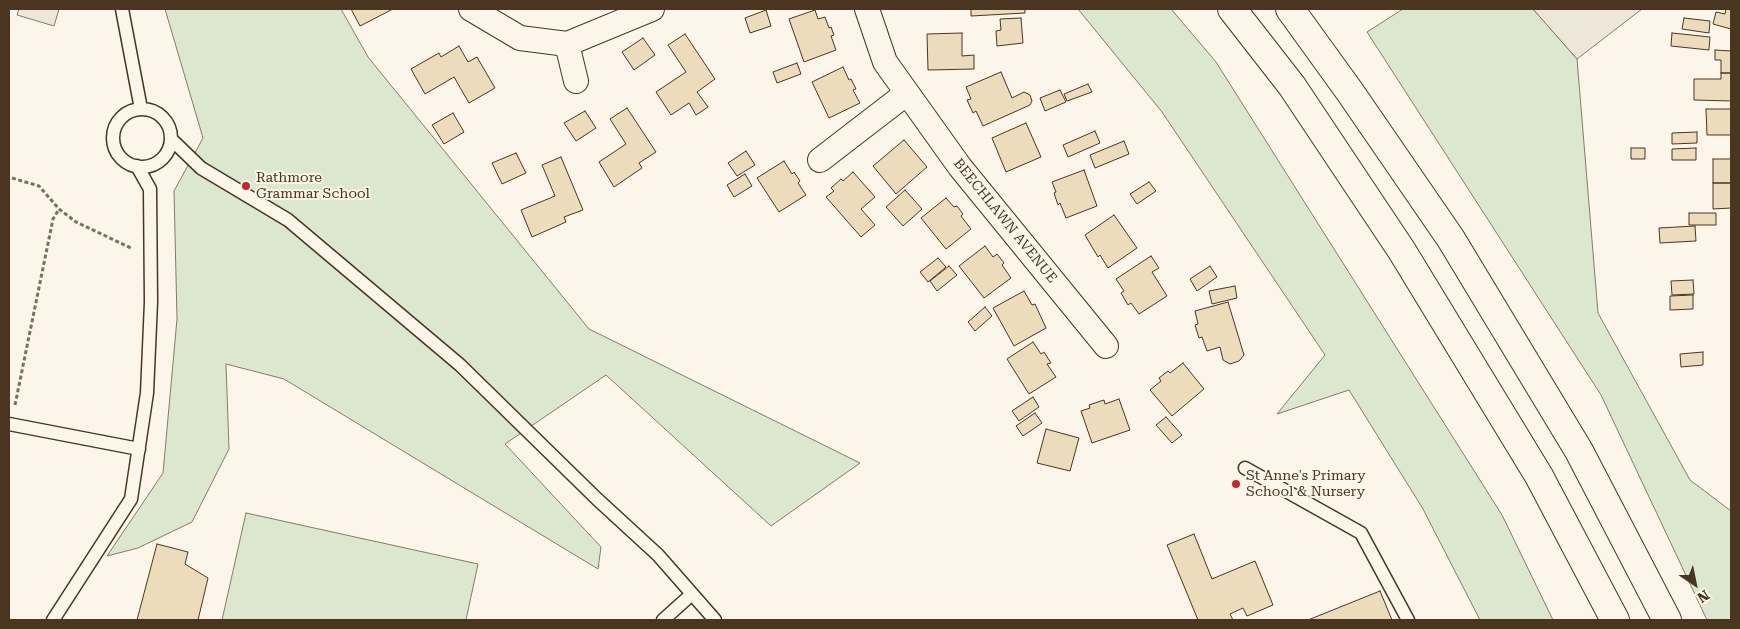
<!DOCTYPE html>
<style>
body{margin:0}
#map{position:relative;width:1740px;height:629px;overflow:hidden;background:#fbf6e9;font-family:"Roboto Serif",serif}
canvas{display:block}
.frame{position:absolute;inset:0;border:10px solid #4a3520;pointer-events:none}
.north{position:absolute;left:1670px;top:559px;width:50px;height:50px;-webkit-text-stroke:4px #fbf6e9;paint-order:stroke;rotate:146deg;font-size:14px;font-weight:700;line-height:20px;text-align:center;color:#4a3520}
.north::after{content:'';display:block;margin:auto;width:18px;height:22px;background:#4a3520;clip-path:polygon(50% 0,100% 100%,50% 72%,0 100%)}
</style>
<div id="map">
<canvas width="1740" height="629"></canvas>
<div class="frame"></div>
<div class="north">N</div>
</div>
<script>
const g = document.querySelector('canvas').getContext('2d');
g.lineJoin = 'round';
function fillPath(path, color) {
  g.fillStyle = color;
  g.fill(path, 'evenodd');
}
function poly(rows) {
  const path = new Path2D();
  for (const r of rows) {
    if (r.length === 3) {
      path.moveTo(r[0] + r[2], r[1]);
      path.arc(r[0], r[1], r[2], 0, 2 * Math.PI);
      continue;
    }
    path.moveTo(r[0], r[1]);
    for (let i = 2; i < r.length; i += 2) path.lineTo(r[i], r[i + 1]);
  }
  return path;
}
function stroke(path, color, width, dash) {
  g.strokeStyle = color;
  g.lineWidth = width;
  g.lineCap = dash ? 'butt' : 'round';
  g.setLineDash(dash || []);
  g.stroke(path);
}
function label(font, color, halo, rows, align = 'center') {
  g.font = font + ' "Roboto Serif",serif';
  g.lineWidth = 4;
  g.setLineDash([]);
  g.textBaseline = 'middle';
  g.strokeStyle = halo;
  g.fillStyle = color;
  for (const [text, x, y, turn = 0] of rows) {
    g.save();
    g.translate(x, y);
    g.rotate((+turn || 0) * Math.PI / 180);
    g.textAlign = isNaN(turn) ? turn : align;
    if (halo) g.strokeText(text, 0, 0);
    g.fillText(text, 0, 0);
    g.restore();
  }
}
const green = poly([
 [165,9,341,9,368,57,589,329,860,463,771,526,606,375,505,444,601,547,598,569,284,379,226,364,229,449,192,522,138,548,107,556,163,473,177,319,174,191,203,138,165,9],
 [1078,9,1171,9,1216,62,1502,515,1553,620,1480,620,1423,509,1349,390,1277,414,1325,355,1162,112,1078,9],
 [1403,9,1533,9,1577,59,1598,313,1690,480,1731,511,1731,620,1707,620,1601,395,1367,32,1403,9],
 [246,513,478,564,466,620,222,620,246,513]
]);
fillPath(green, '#dce7d0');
stroke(green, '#887966', 1);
const parking = poly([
 [19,9,59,9,54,26,17,15,19,9],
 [1533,9,1642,9,1577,59,1533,9]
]);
fillPath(parking, '#ede7d9');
stroke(parking, '#887966', 1);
const building = poly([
 [351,9,393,9,360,26,351,9],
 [971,9,1025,9,1025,13,971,16,971,9],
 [1726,9,1731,9,1731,29,1713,24,1716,12,1725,14,1726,9],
 [766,10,771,26,750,33,745,18,766,10],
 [815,10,818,19,825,17,829,28,831,27,834,35,831,36,836,50,804,62,789,19,815,10],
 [1021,18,1023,43,997,46,996,31,1001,30,1000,19,1021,18],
 [1684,18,1710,21,1709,33,1682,29,1684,18],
 [962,33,962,56,974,55,974,69,928,70,927,34,962,33],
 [1672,33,1710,37,1709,50,1671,46,1672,33],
 [685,34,715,79,697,92,708,107,696,115,689,103,671,115,656,92,686,72,668,45,685,34],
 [643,38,655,55,634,70,622,52,643,38],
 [459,46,468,62,477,57,495,88,469,103,454,77,425,94,411,69,439,53,441,57,459,46],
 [1715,50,1731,51,1731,73,1721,73,1721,60,1715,60,1715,50],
 [797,63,801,74,777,83,773,72,797,63],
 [843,67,849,80,851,79,856,89,853,90,860,103,829,118,812,82,843,67],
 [1001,72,1012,98,1024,92,1030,95,1032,101,1030,105,983,126,976,111,973,113,967,100,971,99,966,87,1001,72],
 [1721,73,1731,73,1731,101,1694,100,1694,79,1721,79,1721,73],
 [1088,84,1092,92,1067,101,1064,94,1088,84],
 [1060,90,1066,102,1045,111,1040,98,1060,90],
 [627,108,656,152,639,163,642,168,614,187,599,162,626,144,610,119,627,108],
 [1706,109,1731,109,1731,135,1707,135,1706,109],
 [585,111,596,128,576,141,564,123,585,111],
 [453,113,464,132,444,144,432,125,453,113],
 [1026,123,1041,157,1006,172,992,138,1026,123],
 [1095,131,1100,143,1068,157,1063,145,1095,131],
 [1697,132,1697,143,1672,144,1672,133,1697,132],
 [904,140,927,167,896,194,873,166,904,140],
 [1124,141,1129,154,1095,168,1090,155,1124,141],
 [1631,148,1645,148,1645,159,1631,159,1631,148],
 [1696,148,1696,160,1672,160,1672,149,1696,148],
 [746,151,755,165,737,176,728,163,746,151],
 [516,153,526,173,502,184,492,163,516,153],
 [561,157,583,210,564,217,566,222,532,237,521,210,555,196,542,165,561,157],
 [1713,159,1731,159,1731,183,1713,183,1713,159],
 [784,161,792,174,794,172,800,181,798,183,806,195,779,212,757,178,784,161],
 [1084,170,1097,206,1066,218,1060,203,1058,205,1054,193,1056,192,1052,182,1084,170],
 [853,172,875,197,861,209,875,225,861,237,826,197,834,191,831,188,841,179,843,181,853,172],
 [745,174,752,186,734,197,727,185,745,174],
 [1149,182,1156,191,1137,204,1130,194,1149,182],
 [1713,183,1731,183,1731,208,1713,209,1713,183],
 [905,190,922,209,903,226,886,207,905,190],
 [946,198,954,207,957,206,963,214,961,216,971,229,946,249,921,218,946,198],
 [1689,213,1716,213,1716,225,1689,225,1689,213],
 [1114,215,1137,248,1108,268,1100,255,1098,257,1085,235,1114,215],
 [1695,226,1696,241,1660,243,1659,228,1695,226],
 [985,246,993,257,997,254,1004,263,1002,265,1011,278,984,298,959,266,985,246],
 [1151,256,1159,268,1152,272,1167,296,1139,314,1131,303,1128,305,1121,293,1124,291,1116,279,1151,256],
 [938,258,946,267,928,282,920,272,938,258],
 [949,266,957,275,937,291,930,281,949,266],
 [1210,266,1217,277,1197,291,1190,279,1210,266],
 [1693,280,1694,294,1672,295,1671,281,1693,280],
 [1235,286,1237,298,1212,304,1209,291,1235,286],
 [1024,291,1032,305,1035,304,1046,328,1014,346,993,308,1024,291],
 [1693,295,1693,309,1670,310,1670,296,1693,295],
 [1228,302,1244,355,1239,361,1230,364,1223,360,1220,347,1207,351,1202,337,1199,338,1195,325,1198,324,1195,311,1228,302],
 [985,307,992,316,975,331,968,322,985,307],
 [1033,342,1041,354,1044,352,1051,363,1047,364,1056,377,1029,394,1007,359,1033,342],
 [1703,352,1703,365,1681,367,1680,354,1703,352],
 [1183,363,1204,389,1172,416,1150,390,1161,381,1159,378,1168,371,1170,373,1183,363],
 [1033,397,1039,407,1019,421,1012,411,1033,397],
 [1119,399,1130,430,1092,443,1081,411,1090,408,1089,405,1104,400,1105,404,1119,399],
 [1035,413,1042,423,1023,436,1016,426,1035,413],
 [1166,417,1182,435,1172,443,1156,425,1166,417],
 [1046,429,1079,438,1070,471,1037,463,1046,429],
 [1194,534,1212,579,1255,561,1273,605,1247,616,1243,608,1230,614,1233,620,1198,620,1167,545,1194,534],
 [157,544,188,552,185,564,208,578,198,620,137,620,157,544],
 [1380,591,1392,620,1308,620,1380,591]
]);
fillPath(building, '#ecdcbc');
stroke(building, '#4a3520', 1);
const lane = poly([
 [122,9,141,109],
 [142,138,29],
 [171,139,201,168,288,220,460,365,597,499,658,555,715,620],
 [9,424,139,449],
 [1245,468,1361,533,1408,620],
 [53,620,131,499,147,393,151,302,150,189,137,166],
 [663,620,692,594]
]);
const street = poly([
 [471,9,520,38,567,44,652,9],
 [867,9,885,62,960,167,1106,346],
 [567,44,576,81],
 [820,160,907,93]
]);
const highway = poly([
 [1232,9,1292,86,1402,251,1539,476,1615,620],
 [1290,9,1350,92,1451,239,1579,451,1667,620]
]);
stroke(lane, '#4a3520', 15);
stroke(street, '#4a3520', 26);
stroke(highway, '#4a3520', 30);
stroke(poly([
 [12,178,39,186,59,209,76,222,131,248],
 [15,405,53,219,59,209]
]), '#7f6f5c', 3, [4, 2.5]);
stroke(lane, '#fbf6e9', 12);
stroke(street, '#fbf6e9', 24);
stroke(highway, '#fbf6e9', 28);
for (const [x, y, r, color] of [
 [246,186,5,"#c62828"],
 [1236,484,5,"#c62828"]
]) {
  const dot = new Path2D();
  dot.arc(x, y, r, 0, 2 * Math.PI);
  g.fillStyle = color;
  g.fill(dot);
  stroke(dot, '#fbf6e9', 2);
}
label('14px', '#4a3520', '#fbf6e9', [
 ["Rathmore",256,178],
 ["Grammar School",256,194],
 ["St Anne's Primary",1246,476],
 ["School & Nursery",1246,492]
], 'left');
label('14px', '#4a3520', '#fbf6e9', [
 ["BEECHLAWN AVENUE",1005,221,51]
]);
</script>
